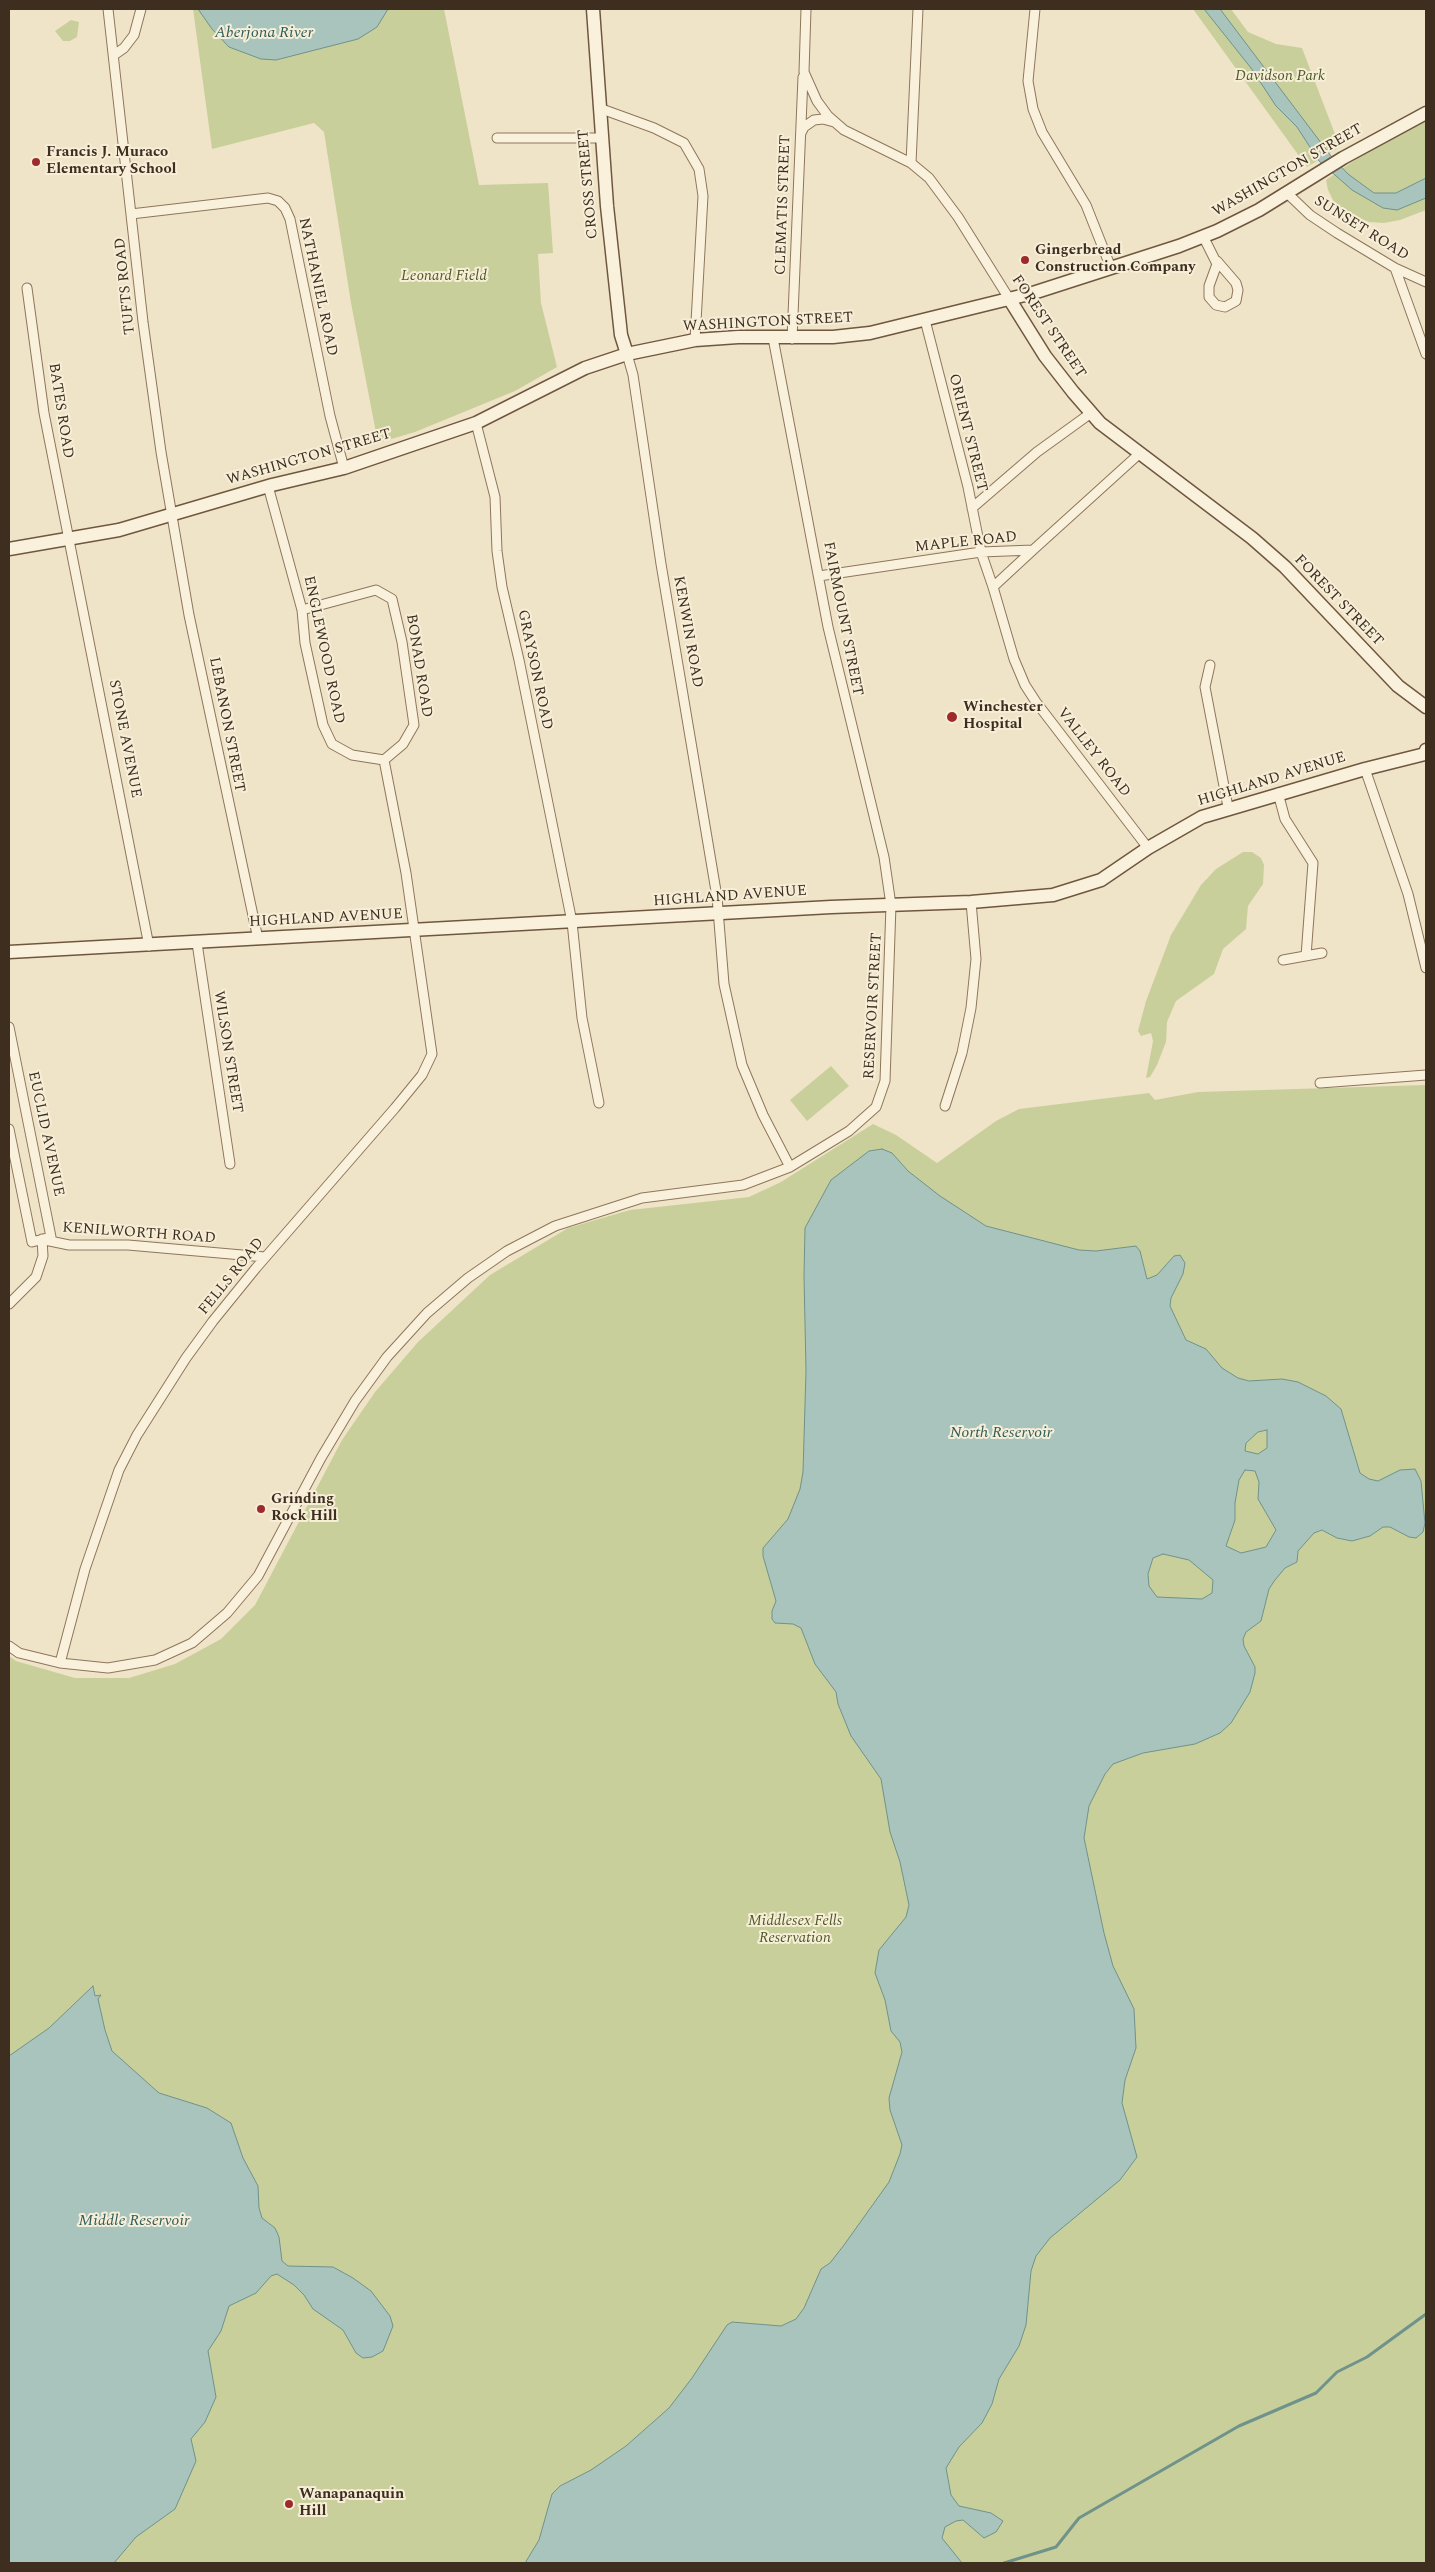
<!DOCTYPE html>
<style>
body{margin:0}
#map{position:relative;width:1435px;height:2572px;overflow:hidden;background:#f0e4c8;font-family:Spectral,serif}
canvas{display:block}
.frame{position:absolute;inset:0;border:10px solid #3d2e20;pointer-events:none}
</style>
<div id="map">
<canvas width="1435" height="2572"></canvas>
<div class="frame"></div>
</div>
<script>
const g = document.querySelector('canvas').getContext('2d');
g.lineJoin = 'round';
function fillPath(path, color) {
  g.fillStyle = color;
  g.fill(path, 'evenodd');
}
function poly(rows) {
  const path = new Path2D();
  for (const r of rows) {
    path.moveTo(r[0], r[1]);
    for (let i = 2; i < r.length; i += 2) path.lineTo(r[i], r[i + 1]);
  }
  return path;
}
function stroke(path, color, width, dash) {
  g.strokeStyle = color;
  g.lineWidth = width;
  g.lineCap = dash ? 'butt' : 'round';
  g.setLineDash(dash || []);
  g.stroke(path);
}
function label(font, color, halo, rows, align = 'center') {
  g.font = font + ' Spectral,serif';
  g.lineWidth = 4;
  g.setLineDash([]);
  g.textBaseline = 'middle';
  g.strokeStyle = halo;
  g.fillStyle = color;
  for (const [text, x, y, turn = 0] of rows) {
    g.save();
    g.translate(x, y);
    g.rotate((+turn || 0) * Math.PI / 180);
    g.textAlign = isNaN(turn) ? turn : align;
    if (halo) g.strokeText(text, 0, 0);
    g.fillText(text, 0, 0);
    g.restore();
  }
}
fillPath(poly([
 [193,9,444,9,479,185,548,183,553,253,538,254,541,303,557,367,515,391,415,432,378,443,351,303,324,132,314,123,212,149],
 [1193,9,1231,9,1248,32,1276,44,1302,48,1340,147,1307,167],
 [71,20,79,22,77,37,70,41,63,41,55,31],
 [1426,120,1426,210,1400,220,1384,223,1369,222,1344,212,1335,204,1328,190,1326,180,1352,162],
 [1243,852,1252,852,1261,858,1264,865,1263,884,1248,906,1246,929,1223,949,1214,974,1176,1001,1167,1022,1166,1042,1157,1065,1150,1077,1146,1078,1153,1041,1151,1033,1141,1036,1138,1031,1146,1001,1171,935,1201,885,1216,869],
 [831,1066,849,1086,807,1121,790,1100],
 [1426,1085,1426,2563,9,2563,9,1656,16,1661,75,1678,129,1678,175,1664,221,1639,255,1605,342,1440,375,1392,418,1342,490,1275,568,1228,630,1210,749,1197,781,1182,873,1124,896,1135,937,1163,996,1121,1019,1109,1149,1093,1155,1100,1198,1092]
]), '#c9cf9b');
const water = poly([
 [198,9,388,9,377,27,358,39,276,60,261,59,229,47,212,29,198,9],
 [1204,9,1220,9,1331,156,1348,174,1374,193,1396,193,1426,178,1426,198,1397,210,1383,208,1352,190,1319,161,1297,127,1276,106,1251,68,1204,9],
 [882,1149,892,1153,908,1171,940,1196,986,1226,1079,1250,1096,1251,1136,1246,1140,1251,1147,1279,1157,1275,1174,1256,1180,1255,1185,1263,1183,1274,1171,1298,1170,1306,1186,1340,1206,1349,1222,1368,1238,1378,1249,1381,1282,1379,1298,1382,1326,1396,1341,1409,1360,1473,1369,1479,1378,1481,1400,1470,1415,1469,1421,1481,1425,1523,1423,1532,1416,1538,1409,1537,1390,1527,1383,1527,1370,1536,1352,1541,1337,1538,1322,1530,1314,1533,1298,1551,1297,1562,1285,1568,1275,1580,1269,1589,1261,1621,1246,1632,1243,1639,1244,1646,1255,1667,1255,1673,1250,1692,1231,1723,1220,1733,1195,1744,1143,1753,1113,1764,1105,1774,1089,1806,1084,1838,1104,1933,1113,1966,1134,2009,1136,2048,1125,2080,1122,2103,1137,2157,1120,2180,1050,2238,1036,2256,1031,2271,1026,2325,1019,2346,999,2379,992,2404,982,2423,959,2447,946,2468,951,2495,959,2506,991,2513,1003,2521,996,2532,984,2538,963,2520,956,2521,945,2527,942,2538,962,2563,525,2563,539,2540,552,2494,560,2486,591,2470,626,2446,669,2408,692,2378,727,2325,732,2322,781,2326,796,2319,804,2308,821,2269,830,2263,844,2245,889,2182,900,2154,902,2145,890,2110,889,2098,902,2052,900,2042,891,2031,885,2000,875,1973,879,1950,906,1917,909,1905,900,1862,890,1832,881,1779,851,1736,838,1704,836,1692,815,1664,801,1628,793,1624,775,1623,772,1619,772,1611,776,1601,763,1556,763,1548,788,1519,800,1489,803,1472,806,1371,804,1276,805,1228,831,1180,869,1151,882,1149],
 [1267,1430,1267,1448,1258,1454,1245,1451,1246,1443,1258,1432,1267,1430],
 [1245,1470,1255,1471,1259,1482,1258,1499,1276,1530,1266,1547,1241,1553,1226,1546,1235,1520,1235,1503,1239,1480,1245,1470],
 [1163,1554,1189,1560,1213,1580,1212,1593,1202,1599,1157,1597,1149,1586,1148,1574,1153,1558,1163,1554],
 [93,1986,95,1996,101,1995,98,1999,105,2030,112,2051,159,2093,207,2108,231,2123,243,2158,258,2186,259,2208,262,2218,275,2228,279,2237,282,2261,288,2266,333,2267,353,2278,371,2291,390,2316,393,2326,383,2351,372,2357,363,2358,356,2353,343,2330,313,2309,304,2295,294,2285,277,2274,271,2276,256,2293,229,2306,221,2331,208,2351,216,2397,205,2422,191,2439,196,2461,175,2509,136,2537,114,2563,9,2563,9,2056,49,2028,93,1986]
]);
fillPath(water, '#a9c4bc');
stroke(water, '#6f938a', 1);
stroke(poly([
 [1004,2563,1056,2547,1079,2518,1239,2426,1316,2393,1337,2372,1367,2357,1426,2314]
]), '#6f938a', 3);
const street = poly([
 [108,9,143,322,161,452,189,615,258,939],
 [806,9,804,72,817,101,828,116,844,130,911,163,929,178,958,217,1010,300],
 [1035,9,1028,81,1033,109,1042,132,1086,205,1111,268],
 [114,55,124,48,134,35,141,9],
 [599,108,654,128,684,143,699,169,703,196,695,340],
 [801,133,804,127,814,120,823,119,834,122],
 [497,138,601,138],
 [911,163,918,9],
 [1287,193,1310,215,1337,233,1395,268,1426,282],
 [131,214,268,198,278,201,285,208,290,219,330,416,344,468],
 [1203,236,1217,264,1209,286,1209,297,1216,305,1225,307,1236,301,1238,290,1236,283,1217,261],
 [1395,268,1426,354],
 [27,288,44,413,149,946],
 [925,320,968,487,981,552,993,587],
 [792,339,803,77],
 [627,354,633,375,661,564,717,897,724,984,742,1065,763,1115,790,1167],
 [476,423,495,497,497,551,502,587,519,660,572,922,582,1018,599,1103],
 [972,508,1037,452,1091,413],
 [1033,550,993,587,1014,659,1025,685,1036,702,1148,848],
 [819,576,981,552,1033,550,1139,454],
 [302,610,376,590,392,599,402,642,414,725,403,744,384,760],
 [1210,665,1205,687,1228,807],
 [1365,769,1408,894,1426,968],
 [1278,793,1285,819,1313,863,1306,956],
 [197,943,230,1164],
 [1283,960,1322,953],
 [9,1027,51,1237,32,1242,9,1129],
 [1320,1083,1426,1075],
 [945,1106,962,1053,971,1008,976,959,971,902],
 [45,1240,69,1245,128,1245,265,1257],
 [9,1304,36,1277,43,1256,42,1239],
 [9,1646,19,1653,60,1663,108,1668,155,1660,192,1643,227,1613,258,1576,321,1458,355,1401,387,1357,427,1313,468,1278,507,1251,555,1226,642,1198,743,1185,790,1167,849,1131,876,1107,885,1081,891,905,884,857,828,627,773,338],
 [60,1663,85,1569,119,1470,137,1435,186,1358,213,1321,256,1268,395,1108,422,1075,432,1054,406,873,384,760,352,755,332,744,323,725,305,643,302,610,268,486]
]);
const secondary = poly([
 [593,9,607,206,621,335,627,354],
 [1010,300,1045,356,1073,392,1100,423,1252,538,1285,567,1398,686,1426,707],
 [9,549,119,530,272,485,344,468,476,423,585,368,627,354,695,340,738,337,833,337,870,333,1033,293,1179,246,1217,231,1259,210,1343,158,1426,113],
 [9,952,831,907,971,902,1053,895,1101,880,1148,848,1202,817,1365,769,1425,754,1426,750]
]);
stroke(street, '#8d765c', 11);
stroke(secondary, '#6f573f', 15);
stroke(street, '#faf1dc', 9);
stroke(secondary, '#faf1dc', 12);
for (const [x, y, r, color] of [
 [36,162,5,"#9e2a2b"],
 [1025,260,5,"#9e2a2b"],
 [952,717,6,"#9e2a2b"],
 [261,1509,5,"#9e2a2b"],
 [289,2504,5,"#9e2a2b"]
]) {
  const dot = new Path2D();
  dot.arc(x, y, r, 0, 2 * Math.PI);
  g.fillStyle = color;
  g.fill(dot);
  stroke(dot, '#f7eed8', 2);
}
label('italic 15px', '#4d5a26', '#f7eed8', [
 ["Davidson Park",1280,77],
 ["Leonard Field",444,277],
 ["Middlesex Fells",795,1922],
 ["Reservation",795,1939]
]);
label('bold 15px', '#3d2e20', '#f7eed8', [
 ["Francis J. Muraco",46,153],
 ["Elementary School",46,170],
 ["Gingerbread",1035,251],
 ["Construction Company",1035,268],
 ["Winchester",963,708],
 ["Hospital",963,725],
 ["Grinding",271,1500],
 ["Rock Hill",271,1517],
 ["Wanapanaquin",299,2495],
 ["Hill",299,2512]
], 'left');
label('15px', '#3d2e20', '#f7eed8', [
 ["WASHINGTON STREET",1288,171,-30],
 ["CROSS STREET",589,184,-95],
 ["CLEMATIS STREET",784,205,-88],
 ["SUNSET ROAD",1361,229,32],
 ["TUFTS ROAD",126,286,-96],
 ["NATHANIEL ROAD",317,287,78],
 ["WASHINGTON STREET",768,323,-3],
 ["FOREST STREET",1048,327,56],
 ["BATES ROAD",60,411,81],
 ["ORIENT STREET",967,433,76],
 ["WASHINGTON STREET",309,458,-16],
 ["MAPLE ROAD",966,543,-6],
 ["FOREST STREET",1338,601,46],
 ["FAIRMOUNT STREET",842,619,79],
 ["KENWIN ROAD",687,632,80],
 ["ENGLEWOOD ROAD",323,650,78],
 ["BONAD ROAD",418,666,81],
 ["GRAYSON ROAD",534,670,78],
 ["LEBANON STREET",226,725,79],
 ["STONE AVENUE",124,739,79],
 ["VALLEY ROAD",1093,753,52],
 ["HIGHLAND AVENUE",1272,780,-17],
 ["HIGHLAND AVENUE",730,897,-4],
 ["HIGHLAND AVENUE",326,919,-3],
 ["RESERVOIR STREET",874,1006,-87],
 ["WILSON STREET",227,1052,81],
 ["EUCLID AVENUE",45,1134,78],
 ["KENILWORTH ROAD",139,1234,4],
 ["FELLS ROAD",232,1277,-51]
]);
label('italic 16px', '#2f5d5a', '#f7eed8', [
 ["Aberjona River",264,34],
 ["North Reservoir",1001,1434],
 ["Middle Reservoir",134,2222]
]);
</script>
